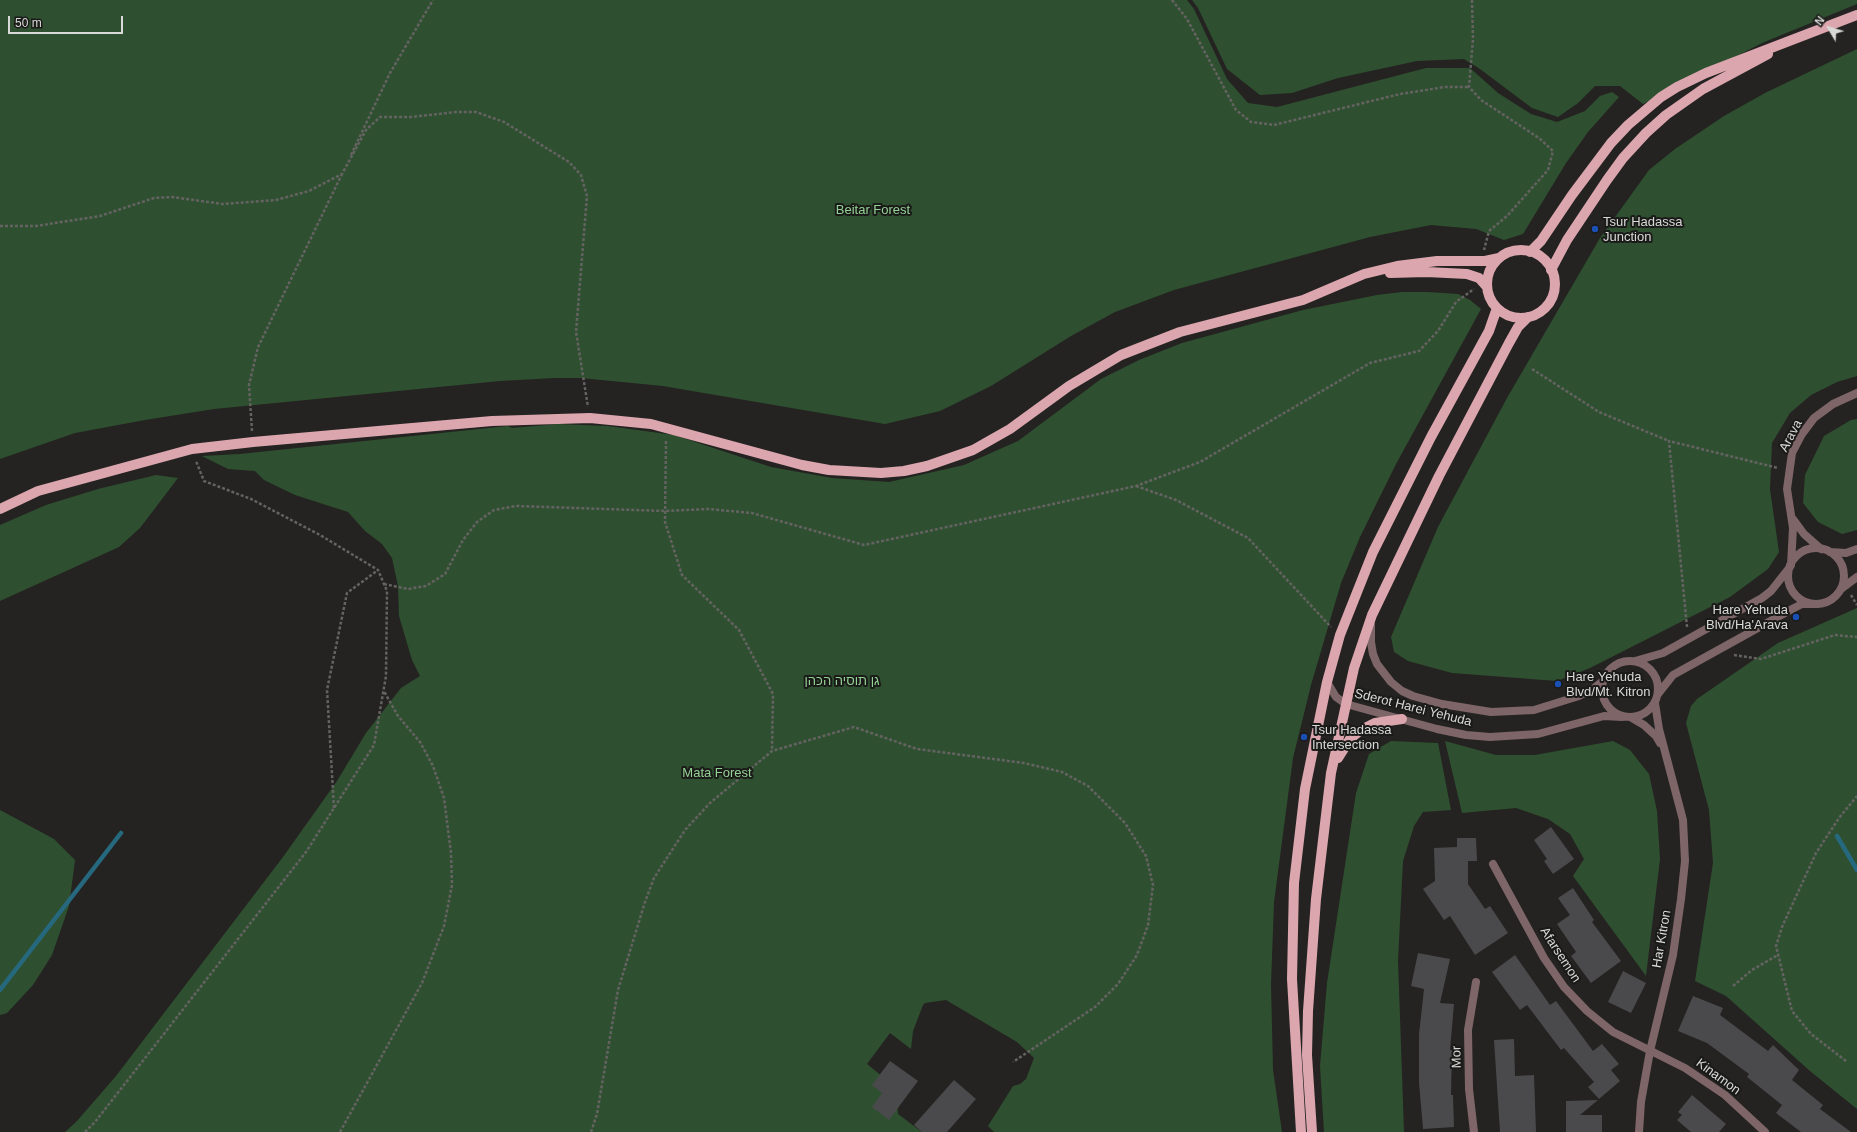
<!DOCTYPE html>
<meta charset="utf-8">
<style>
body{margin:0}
#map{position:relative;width:1857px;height:1132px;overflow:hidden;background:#242321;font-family:Helvetica,sans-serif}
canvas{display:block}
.north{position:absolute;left:1809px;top:8px;width:40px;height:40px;-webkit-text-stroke:3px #1a1a18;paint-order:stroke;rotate:308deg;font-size:11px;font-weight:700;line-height:16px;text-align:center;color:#d9d9d8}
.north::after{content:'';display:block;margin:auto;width:14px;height:18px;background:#d9d9d8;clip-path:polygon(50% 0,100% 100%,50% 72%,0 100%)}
.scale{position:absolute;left:8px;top:16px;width:115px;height:18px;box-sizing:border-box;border:2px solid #d9d9d8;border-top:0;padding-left:5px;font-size:12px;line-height:14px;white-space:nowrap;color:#d9d9d8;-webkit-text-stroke:3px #1a1a18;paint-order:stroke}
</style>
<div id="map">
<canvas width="1857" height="1132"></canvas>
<div class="north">N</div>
<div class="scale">50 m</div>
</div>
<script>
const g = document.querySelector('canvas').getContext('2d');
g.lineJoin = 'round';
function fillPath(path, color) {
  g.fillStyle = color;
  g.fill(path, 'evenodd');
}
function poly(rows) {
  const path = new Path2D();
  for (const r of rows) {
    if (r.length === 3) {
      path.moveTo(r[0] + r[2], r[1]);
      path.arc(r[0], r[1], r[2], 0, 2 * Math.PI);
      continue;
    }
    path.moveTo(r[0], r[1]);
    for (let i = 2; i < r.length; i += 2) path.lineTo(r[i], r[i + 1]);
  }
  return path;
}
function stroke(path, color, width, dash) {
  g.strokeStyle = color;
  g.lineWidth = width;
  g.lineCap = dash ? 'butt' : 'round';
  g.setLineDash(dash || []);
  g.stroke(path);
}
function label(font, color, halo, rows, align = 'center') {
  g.font = font + ' Helvetica,"Noto Sans Hebrew",sans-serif';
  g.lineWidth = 4;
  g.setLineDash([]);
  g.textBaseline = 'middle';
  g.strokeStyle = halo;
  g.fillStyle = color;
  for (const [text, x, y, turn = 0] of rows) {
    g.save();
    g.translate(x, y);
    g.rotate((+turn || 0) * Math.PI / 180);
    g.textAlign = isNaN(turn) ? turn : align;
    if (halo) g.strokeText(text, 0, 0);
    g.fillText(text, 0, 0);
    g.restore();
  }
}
fillPath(poly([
 [0,0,1187,0,1194,9,1227,79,1248,103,1277,107,1426,68,1470,68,1498,93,1531,114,1557,122,1585,111,1600,96,1612,92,1619,97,1588,132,1566,163,1523,234,1504,240,1476,229,1431,225,1370,237,1174,290,1115,312,1071,336,991,386,940,411,885,424,663,386,581,378,554,378,500,381,214,409,145,420,75,433,0,459],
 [1192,0,1857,0,1857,4,1762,43,1643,104,1620,86,1595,86,1578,103,1558,117,1532,108,1480,69,1464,59,1417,61,1338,78,1292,93,1260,95,1227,69,1198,8],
 [1857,49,1857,376,1837,382,1811,395,1790,413,1772,443,1770,489,1779,552,1768,569,1730,597,1590,668,1557,681,1452,673,1408,661,1394,652,1391,637,1438,527,1507,398,1600,238,1649,170,1675,149,1724,116,1765,93],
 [1402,292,1427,292,1458,294,1470,300,1481,309,1396,464,1360,537,1341,583,1311,685,1293,758,1274,902,1271,984,1273,1070,1282,1132,994,1132,988,1126,1013,1086,1020,1084,1026,1079,1034,1058,1017,1042,946,1000,925,1003,923,1005,913,1031,911,1049,890,1033,867,1064,899,1090,897,1096,898,1114,922,1132,936,1132,65,1132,77,1121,116,1076,283,857,337,781,366,733,401,688,420,676,412,660,399,616,398,586,392,558,382,544,365,531,348,512,295,495,264,480,255,471,228,469,202,456,240,454,508,426,512,428,558,424,608,426,674,435,771,467,832,478,889,482,964,465,1018,441,1101,379,1139,360,1182,343,1303,310,1377,295],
 [1857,419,1857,530,1842,534,1818,522,1803,503,1805,475,1824,436,1851,420],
 [156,475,178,478,140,528,119,547,0,601,0,525,46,505,98,489],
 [1857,608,1857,1109,1810,1071,1726,996,1695,981,1713,863,1709,810,1686,723,1691,706,1697,699,1778,643],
 [1391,741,1438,743,1451,810,1423,812,1414,826,1403,861,1398,961,1404,1132,1324,1132,1320,1066,1327,983,1356,793,1369,754],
 [1445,741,1496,755,1535,755,1613,741,1630,750,1649,774,1657,811,1660,859,1646,976,1573,876,1584,859,1570,834,1548,819,1516,808,1462,813],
 [0,810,54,839,75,860,69,906,52,955,33,985,7,1013,0,1015]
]), '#2f5030');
stroke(poly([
 [1837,836,1857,870],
 [0,990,121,833]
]), '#26687d', 4.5);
fillPath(poly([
 [1551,827,1574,859,1553,874,1544,861,1547,859,1534,840],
 [1457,838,1476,838,1477,861,1468,861,1468,884,1485,909,1490,906,1508,933,1475,955,1450,916,1444,920,1423,889,1435,881,1434,848,1457,847],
 [1573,888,1594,920,1592,922,1621,961,1591,983,1571,956,1576,952,1557,924,1570,915,1558,898],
 [1418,953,1450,959,1440,1003,1454,1004,1450,1050,1452,1050,1451,1095,1453,1095,1454,1127,1423,1129,1419,1083,1419,1034,1424,989,1411,986],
 [1515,955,1550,1005,1556,1001,1593,1051,1602,1044,1619,1064,1611,1070,1620,1081,1599,1099,1588,1087,1594,1082,1564,1048,1561,1050,1527,1005,1520,1010,1492,972],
 [1623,971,1646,983,1631,1013,1608,1002],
 [1693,996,1723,1008,1720,1015,1768,1051,1773,1045,1799,1070,1792,1080,1823,1105,1820,1109,1851,1132,1801,1132,1776,1113,1782,1105,1747,1077,1749,1074,1707,1043,1678,1031],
 [1514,1039,1515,1076,1534,1075,1536,1132,1500,1132,1494,1040],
 [890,1061,918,1081,889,1120,872,1107,882,1093,872,1085],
 [954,1080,976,1099,947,1132,922,1132,914,1125],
 [1692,1095,1726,1124,1719,1132,1691,1132,1677,1120,1682,1115,1678,1112],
 [1598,1100,1580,1115,1602,1115,1602,1132,1566,1132,1566,1101]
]), '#4a4a4c');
stroke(poly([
 [1172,0,1187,19,1236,110,1251,122,1274,125,1400,94,1445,87,1469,87],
 [1472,0,1473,39,1469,87,1481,100,1539,138,1553,151,1548,170,1507,216,1489,231,1484,250],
 [351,155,390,73,433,0],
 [0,226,36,226,100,216,154,198,172,197,223,204,276,200,309,191,342,174,366,130,380,117,411,117,456,112,476,112,504,122,569,162,581,175,587,196,576,332,588,407],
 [1532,369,1599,412,1669,441],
 [252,431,249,385,258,347,342,174],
 [666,441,665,522,682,575,739,630,773,694,772,751],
 [1136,486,1176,500,1248,538,1331,627],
 [384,584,408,589,426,586,445,574,463,540,477,522,494,510,516,506,665,511,708,509,752,513,864,545,1136,486,1200,462,1370,363,1419,351,1438,331,1456,302,1474,289],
 [1851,595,1857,605],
 [1687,627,1669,441,1778,468],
 [1734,655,1761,659,1835,635,1857,637],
 [334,808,327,690,347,593,378,570],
 [1733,986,1752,970,1778,955],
 [1846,1061,1811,1034,1792,1011,1776,946,1782,927,1816,853,1839,818,1857,796],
 [85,1132,95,1122,306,852,374,745,386,676,387,591,378,570,320,535,251,499,204,481,196,461],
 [340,1132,422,983,444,926,452,885,451,853,444,798,433,766,420,742,398,716,385,693,385,690],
 [591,1132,597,1114,618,990,645,902,654,878,685,830,710,803,772,751,854,727,917,749,1024,763,1062,772,1088,786,1125,823,1146,856,1153,885,1148,925,1137,955,1118,984,1095,1007,1013,1062]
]), '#646362', 2.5, [3, 2]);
stroke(poly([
 [1493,864,1544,958,1564,987,1587,1011,1613,1032,1685,1068,1725,1095,1765,1132],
 [1474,1132,1469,1089,1468,1030,1476,982]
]), '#7e6568', 8);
stroke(poly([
 [1793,519,1804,534,1821,549],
 [1816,576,28],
 [1830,552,1846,553,1857,549],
 [1791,565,1793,528,1787,489,1792,453,1802,434,1814,418,1833,404,1857,393],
 [1841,589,1857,577],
 [1371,625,1371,642,1373,654,1377,664,1391,682,1402,691,1413,696,1442,704,1491,712,1534,710,1579,696,1593,689,1604,680],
 [1635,661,1663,653,1762,598,1771,591,1790,567],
 [1630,689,28],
 [1327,682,1336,697,1346,704,1437,729,1466,735,1490,737,1538,734,1604,716,1622,717],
 [1658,694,1673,675,1794,608,1802,604,1818,604],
 [1632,718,1644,725,1656,736,1660,743],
 [1639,1132,1641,1102,1650,1051,1673,955,1681,899,1685,861,1683,820,1659,729,1655,703]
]), '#7e6568', 8);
stroke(poly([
 [1521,284,34],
 [1530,252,1541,241,1572,195,1611,143,1628,125,1661,97,1677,87,1706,73,1857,15],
 [1551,270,1567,240,1607,180,1623,158,1646,133,1666,115,1703,89,1768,54],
 [1390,273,1427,272,1467,274,1479,278,1487,287],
 [0,509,38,491,192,449,253,442,492,421,590,418,651,424,802,465,829,470,881,473,904,471,927,466,973,450,1010,429,1069,386,1121,355,1180,332,1303,300,1364,274,1397,266,1437,261,1485,261,1499,258],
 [1338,758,1350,739,1361,730,1375,723,1402,719],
 [1301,1132,1292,979,1294,883,1305,789,1327,682,1340,635,1373,552,1431,437,1489,331,1497,308],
 [1312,1132,1307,1055,1308,1011,1316,899,1331,773,1354,668,1372,615,1439,476,1509,343,1518,327,1528,317]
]), '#dba6ae', 10);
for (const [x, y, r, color] of [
 [1595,229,4,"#1a4fb4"],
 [1796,617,4,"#1a4fb4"],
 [1558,684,4,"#1a4fb4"],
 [1304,737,4,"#1a4fb4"]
]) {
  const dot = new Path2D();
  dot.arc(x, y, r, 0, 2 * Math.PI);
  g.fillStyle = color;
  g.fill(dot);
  stroke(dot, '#1a1a18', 1.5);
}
label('13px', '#94d195', '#1a1a18', [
 ["Beitar Forest",873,210],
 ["גן תוסיה הכהן",842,681],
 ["Mata Forest",717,773]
]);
label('13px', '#d9d9d8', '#1a1a18', [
 ["Tsur Hadassa",1603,222],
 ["Junction",1603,237],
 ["Hare Yehuda",1788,610,"right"],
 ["Blvd/Ha'Arava",1788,625,"right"],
 ["Hare Yehuda",1566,677],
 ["Blvd/Mt. Kitron",1566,692],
 ["Tsur Hadassa",1312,730],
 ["Intersection",1312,745]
], 'left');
label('13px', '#d9d9d8', '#1a1a18', [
 ["Arava",1791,436,-62],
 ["Sderot Harei Yehuda",1413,708,14],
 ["Har Kitron",1662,939,-80],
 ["Afarsemon",1560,955,57],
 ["Mor",1457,1057,-91],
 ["Kinamon",1718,1077,36]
]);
</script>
